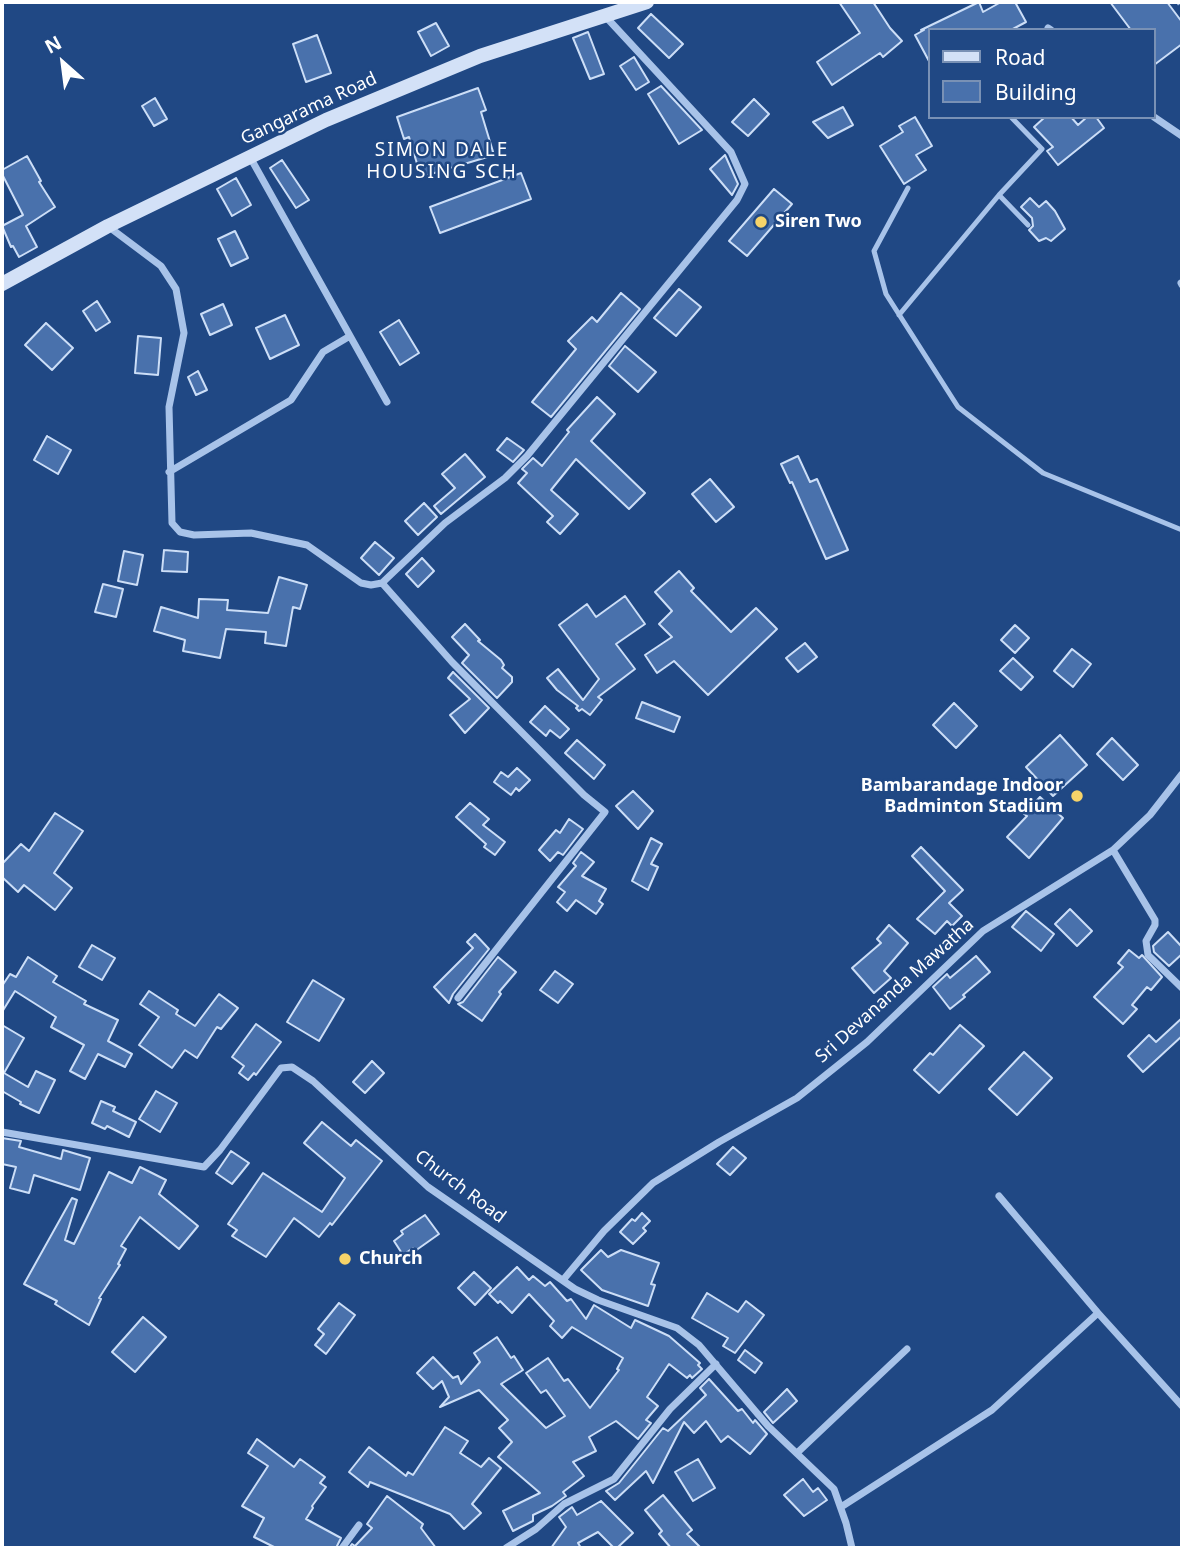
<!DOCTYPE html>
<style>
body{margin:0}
#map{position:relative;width:1184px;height:1550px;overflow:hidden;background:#204884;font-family:"Noto Sans",sans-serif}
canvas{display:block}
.frame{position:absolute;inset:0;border:4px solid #fff;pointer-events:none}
.legend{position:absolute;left:928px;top:28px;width:228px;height:91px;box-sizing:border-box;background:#204884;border:2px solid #7991b5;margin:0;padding:9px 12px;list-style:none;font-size:21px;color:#fff}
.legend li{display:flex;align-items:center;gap:14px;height:35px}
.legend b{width:35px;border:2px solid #7991b5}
.north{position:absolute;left:28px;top:28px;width:70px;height:70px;-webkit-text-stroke:5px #204884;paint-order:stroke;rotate:332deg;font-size:19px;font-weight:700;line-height:28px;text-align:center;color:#fff}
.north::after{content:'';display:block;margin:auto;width:24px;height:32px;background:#fff;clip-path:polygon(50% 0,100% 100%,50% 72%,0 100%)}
</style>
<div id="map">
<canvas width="1184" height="1550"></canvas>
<div class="frame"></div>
<ul class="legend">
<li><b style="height:9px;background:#d3e1f7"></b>Road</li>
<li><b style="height:19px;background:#4971ac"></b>Building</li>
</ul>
<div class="north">N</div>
</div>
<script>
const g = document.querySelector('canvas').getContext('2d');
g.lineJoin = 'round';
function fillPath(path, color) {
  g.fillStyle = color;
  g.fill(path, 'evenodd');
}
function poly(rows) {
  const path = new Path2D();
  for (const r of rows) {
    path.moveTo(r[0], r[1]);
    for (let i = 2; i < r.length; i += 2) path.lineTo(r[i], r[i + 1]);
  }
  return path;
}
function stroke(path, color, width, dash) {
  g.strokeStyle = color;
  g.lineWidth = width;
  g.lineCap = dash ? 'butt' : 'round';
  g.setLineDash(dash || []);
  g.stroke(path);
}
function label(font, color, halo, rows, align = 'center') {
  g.font = font + ' "Noto Sans",sans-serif';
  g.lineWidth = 5;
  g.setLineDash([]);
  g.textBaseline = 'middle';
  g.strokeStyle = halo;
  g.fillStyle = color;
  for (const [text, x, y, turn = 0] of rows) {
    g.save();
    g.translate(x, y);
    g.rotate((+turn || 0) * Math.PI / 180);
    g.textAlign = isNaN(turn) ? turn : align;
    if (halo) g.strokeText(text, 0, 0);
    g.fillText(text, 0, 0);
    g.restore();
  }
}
const building = poly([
 [839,2,873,2,890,28,902,41,883,57,880,53,832,85,817,62,860,33,839,2],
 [979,2,983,12,1001,2,1015,2,1026,22,1011,30,930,30,930,63,915,35,924,30,921,30,979,2],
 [1110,2,1167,2,1182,22,1182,44,1154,65,1154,30,1131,30,1110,2],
 [651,14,683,44,669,58,638,28,651,14],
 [436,23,449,46,431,56,418,32,436,23],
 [588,32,604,74,590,79,573,38,588,32],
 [317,35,331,73,306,82,293,44,317,35],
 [634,57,649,82,636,90,620,66,634,57],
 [661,86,702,130,679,144,648,94,661,86],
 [478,88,486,110,481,112,494,155,421,177,409,137,404,139,397,117,478,88],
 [155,98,167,119,154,126,142,106,155,98],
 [754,99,769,114,748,136,732,122,754,99],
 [843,107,853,125,828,138,813,122,843,107],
 [915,117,932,146,916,155,926,170,904,184,880,146,903,132,899,126,915,117],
 [1045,117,1071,117,1078,125,1087,117,1096,117,1104,128,1058,165,1047,151,1053,147,1034,127,1045,117],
 [725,155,738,184,732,195,710,169,725,155],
 [27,156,41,181,39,182,55,207,26,226,37,247,19,257,13,246,11,247,2,226,23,215,2,174,2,170,27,156],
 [282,160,309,200,296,208,270,168,282,160],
 [521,173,531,199,440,233,430,207,521,173],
 [236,178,251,205,232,216,217,189,236,178],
 [774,189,792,204,747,256,729,241,774,189],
 [1030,198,1039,207,1046,201,1055,211,1065,229,1051,241,1046,238,1039,241,1029,230,1033,226,1032,218,1021,207,1030,198],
 [235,231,248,258,231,266,218,239,235,231],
 [679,289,701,307,676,336,654,318,679,289],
 [621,293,640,309,551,417,532,402,576,349,568,341,592,317,597,322,621,293],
 [97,301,110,322,96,331,83,311,97,301],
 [223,304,232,325,210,335,201,314,223,304],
 [285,315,299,345,270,359,256,328,285,315],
 [399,320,419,353,400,365,380,332,399,320],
 [46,323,73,348,52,370,25,345,46,323],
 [138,336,161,338,158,375,135,373,138,336],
 [625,346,656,372,638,392,609,366,625,346],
 [198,371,207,390,196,395,188,377,198,371],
 [597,397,615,414,591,441,645,493,629,509,576,459,551,490,578,514,560,534,547,522,553,516,518,483,527,473,522,469,533,458,542,466,569,432,567,430,597,397],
 [47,436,71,450,58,474,34,460,47,436],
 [507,438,524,450,513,462,497,450,507,438],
 [465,454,485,477,441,514,434,506,455,488,442,474,465,454],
 [798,456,810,482,817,479,848,550,826,559,792,482,790,483,781,464,798,456],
 [710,479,734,507,716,522,692,494,710,479],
 [424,503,437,517,418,535,405,521,424,503],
 [375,542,394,558,379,575,361,558,375,542],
 [164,550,188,552,187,572,162,571,164,550],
 [124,551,143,555,137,585,118,581,124,551],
 [422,558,434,571,418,587,406,574,422,558],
 [679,571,694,588,691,591,731,632,756,608,777,629,708,695,674,661,657,673,645,655,672,637,659,624,672,611,655,592,679,571],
 [279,577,307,585,300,609,293,607,286,646,265,643,266,632,226,629,220,658,183,651,185,640,154,631,161,607,198,618,199,599,228,600,227,610,268,613,279,577],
 [103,584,123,589,116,617,95,612,103,584],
 [625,596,645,624,616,644,635,669,598,697,602,700,590,715,582,709,579,711,576,708,578,706,557,690,547,678,558,669,583,700,599,679,559,625,587,604,596,617,625,596],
 [465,624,480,640,478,641,501,660,504,665,502,668,512,677,512,682,497,698,462,663,469,655,452,637,465,624],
 [1015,625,1029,638,1015,653,1001,640,1015,625],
 [805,643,817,657,798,672,786,658,805,643],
 [1072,649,1091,664,1073,687,1054,671,1072,649],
 [1013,658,1033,677,1021,690,1000,671,1013,658],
 [453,672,489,708,465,733,450,715,470,699,448,678,453,672],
 [642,702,680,717,674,732,636,718,642,702],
 [954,703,977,726,956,748,933,725,954,703],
 [545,706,569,729,560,738,550,730,546,736,530,722,545,706],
 [1060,735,1087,765,1053,796,1026,767,1060,735],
 [1112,738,1138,765,1123,780,1097,754,1112,738],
 [577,740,605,765,594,779,565,753,577,740],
 [517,768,530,780,519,791,516,788,511,795,494,782,501,772,508,777,517,768],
 [633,791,653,811,638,829,616,806,633,791],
 [1040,797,1063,818,1029,858,1007,837,1027,816,1024,814,1040,797],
 [470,803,489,819,483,825,505,842,495,855,484,847,486,844,456,817,470,803],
 [55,813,83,831,54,873,72,888,55,910,24,885,18,892,2,877,2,864,21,844,29,851,55,813],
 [569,819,583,829,563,855,558,852,550,861,539,850,556,830,560,833,569,819],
 [651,838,662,844,651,864,658,867,648,890,632,881,651,838],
 [921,847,963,890,949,903,962,916,952,926,947,921,935,934,917,919,945,891,912,856,921,847],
 [581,852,594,862,582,876,606,889,599,901,603,904,596,914,576,900,567,911,557,902,565,892,558,887,576,866,573,863,581,852],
 [1070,909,1092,931,1077,946,1055,924,1070,909],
 [1026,911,1054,934,1041,951,1012,927,1026,911],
 [889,925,908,943,884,971,891,978,874,993,852,968,881,943,877,939,889,925],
 [1168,932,1182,947,1182,954,1169,966,1154,952,1153,946,1168,932],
 [475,934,489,949,453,994,449,1003,434,987,473,948,467,942,475,934],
 [92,945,115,958,102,980,79,967,92,945],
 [1129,950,1139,958,1142,955,1162,977,1151,990,1147,987,1132,1005,1137,1009,1123,1024,1094,997,1123,967,1118,963,1129,950],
 [976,956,990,972,963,995,965,997,950,1009,933,987,947,974,950,978,976,956],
 [28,957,57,976,53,982,86,1001,84,1004,118,1020,108,1041,132,1054,125,1067,98,1054,85,1079,70,1071,84,1045,51,1027,56,1017,15,991,2,1012,2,986,10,974,16,977,28,957],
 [498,957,516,972,499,992,501,994,482,1021,458,1004,463,1002,498,957],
 [555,971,573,984,558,1003,540,990,555,971],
 [313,980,344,999,319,1041,287,1022,313,980],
 [149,991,178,1010,176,1014,195,1026,219,994,238,1008,221,1029,217,1027,197,1058,185,1050,172,1068,139,1045,159,1017,140,1004,149,991],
 [1182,1018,1182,1036,1143,1072,1128,1056,1149,1035,1156,1042,1182,1018],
 [256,1024,281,1042,256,1075,254,1073,248,1080,239,1073,244,1066,232,1057,256,1024],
 [2,1025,24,1038,4,1073,28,1087,36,1071,55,1080,39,1113,20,1104,21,1102,2,1091,2,1025],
 [960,1025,984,1046,939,1093,914,1070,930,1053,933,1055,960,1025],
 [1024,1052,1052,1078,1017,1115,989,1089,1024,1052],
 [372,1061,384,1073,365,1093,353,1082,372,1061],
 [156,1091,177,1103,160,1132,139,1119,156,1091],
 [101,1101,115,1107,113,1111,136,1122,129,1137,107,1126,105,1129,92,1123,101,1101],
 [322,1122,351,1146,356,1140,382,1161,332,1225,330,1223,319,1237,294,1218,266,1257,232,1236,237,1230,228,1224,263,1173,322,1212,345,1178,304,1143,322,1122],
 [2,1138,21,1141,19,1147,61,1159,63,1150,90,1158,80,1190,34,1175,29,1193,10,1188,16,1167,2,1164,2,1138],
 [733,1147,746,1158,730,1175,717,1164,733,1147],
 [231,1151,249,1163,232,1184,216,1173,231,1151],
 [140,1167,166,1180,159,1194,198,1226,179,1249,140,1217,121,1246,126,1249,118,1264,120,1265,99,1298,101,1299,89,1325,55,1304,57,1301,24,1284,72,1198,77,1200,65,1240,74,1244,109,1172,132,1183,140,1167],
 [642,1213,650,1221,643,1228,646,1231,633,1244,620,1232,632,1219,635,1221,642,1213],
 [425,1215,439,1234,415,1251,413,1248,403,1255,394,1241,403,1234,401,1231,425,1215],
 [601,1250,608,1257,621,1250,659,1263,651,1284,655,1285,648,1306,602,1290,581,1270,601,1250],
 [517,1267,529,1280,533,1276,545,1286,550,1282,567,1301,571,1299,586,1319,594,1305,631,1328,635,1320,669,1336,700,1363,698,1365,702,1369,692,1378,690,1375,687,1378,669,1364,647,1397,658,1406,646,1420,651,1423,638,1439,616,1421,589,1437,596,1451,573,1462,584,1476,563,1492,566,1496,552,1506,533,1515,533,1521,513,1531,503,1511,540,1493,498,1457,512,1442,499,1428,508,1420,479,1390,440,1407,449,1397,442,1381,433,1389,417,1373,433,1357,453,1378,458,1376,461,1384,480,1362,474,1353,497,1337,511,1358,514,1356,523,1370,501,1384,546,1428,565,1416,546,1390,541,1393,526,1373,548,1358,564,1381,568,1379,590,1408,619,1370,617,1369,623,1358,572,1327,562,1338,550,1326,554,1321,529,1294,512,1313,500,1301,498,1303,489,1294,517,1267],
 [474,1272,491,1288,475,1305,458,1288,474,1272],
 [707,1293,738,1312,746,1301,764,1315,735,1353,723,1346,728,1338,692,1318,707,1293],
 [339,1303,355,1315,326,1354,315,1345,324,1334,318,1329,339,1303],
 [143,1317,166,1337,135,1372,112,1352,143,1317],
 [745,1350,762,1363,755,1373,738,1360,745,1350],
 [709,1379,738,1411,742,1409,753,1423,755,1420,767,1434,750,1454,728,1436,721,1442,706,1421,694,1433,684,1422,653,1483,646,1471,615,1500,606,1491,619,1483,663,1428,668,1431,706,1395,700,1388,709,1379],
 [787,1389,797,1401,773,1423,764,1412,787,1389],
 [445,1427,468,1441,460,1453,481,1467,489,1458,501,1468,472,1504,481,1513,464,1529,450,1514,370,1482,368,1487,349,1472,369,1447,406,1476,408,1472,413,1475,445,1427],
 [257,1439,294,1467,300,1459,325,1477,320,1483,326,1487,312,1506,313,1508,306,1519,341,1538,336,1548,276,1548,254,1537,264,1518,242,1506,268,1466,248,1453,257,1439],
 [698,1459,715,1488,693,1501,675,1472,698,1459],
 [803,1479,813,1492,818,1488,827,1500,804,1516,784,1495,803,1479],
 [663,1495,692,1530,687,1534,701,1548,671,1548,659,1534,662,1531,645,1510,663,1495],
 [387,1496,423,1524,421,1528,436,1548,349,1548,352,1544,355,1546,372,1528,367,1524,387,1496],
 [601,1501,633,1533,617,1548,614,1548,598,1532,578,1543,581,1548,551,1548,566,1527,559,1517,572,1507,577,1515,601,1501]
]);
fillPath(building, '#4971ac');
stroke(building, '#ccdef7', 2);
stroke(poly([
 [1177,2,1182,9]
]), '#a8c3e9', 2.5, [3.5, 5]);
stroke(poly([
 [908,188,874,251,886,294,958,407,1043,473,1182,530],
 [999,195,1042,149,1011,117],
 [899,315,999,195,1028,225]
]), '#a8c3e9', 5);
stroke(poly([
 [1048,28,1051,30],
 [1154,117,1182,136],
 [250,157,387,402],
 [109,227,161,266,176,289,184,333,169,407,172,523,180,532,194,535,251,533,307,545,361,583,371,585,382,583,452,662,584,795,605,812,458,998],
 [1181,283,1182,285],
 [169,472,291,400,323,352,350,336],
 [382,583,445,523,505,478,527,456,737,200,745,184,731,152,606,17],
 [1113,850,1155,920,1155,925,1146,941,1148,955,1182,988],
 [2,1132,204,1167,220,1150,281,1068,292,1067,313,1081,428,1187,575,1289,598,1300,677,1328,699,1345,768,1426,834,1489,846,1523,852,1548],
 [999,1196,1098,1313,1182,1406],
 [563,1280,604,1231,653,1183,719,1142,797,1098,867,1042,983,931,1113,850,1150,815,1182,774],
 [797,1453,907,1349],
 [841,1507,992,1410,1098,1313],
 [342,1548,359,1525],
 [506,1548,536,1529,564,1504,614,1479,670,1409,716,1364]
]), '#a8c3e9', 7);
stroke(poly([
 [2,284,108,226,326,120,480,56,647,2]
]), '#d3e1f7', 14);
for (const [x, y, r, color] of [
 [761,222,7,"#f6d369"],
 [1077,796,7,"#f6d369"],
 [345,1259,7,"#f6d369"]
]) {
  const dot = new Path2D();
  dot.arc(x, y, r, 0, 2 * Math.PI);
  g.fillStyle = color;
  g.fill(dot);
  stroke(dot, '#204884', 2.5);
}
label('18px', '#fff', '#204884', [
 ["Gangarama Road",309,109,-25],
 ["Sri Devananda Mawatha",895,991,-42],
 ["Church Road",460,1187,37]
]);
label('bold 18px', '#fff', '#204884', [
 ["Siren Two",775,222],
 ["Bambarandage Indoor",1063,786,"right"],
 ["Badminton Stadium",1063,807,"right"],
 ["Church",359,1259]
], 'left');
g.letterSpacing = '2px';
label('19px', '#fff', '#204884', [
 ["SIMON DALE",442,151],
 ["HOUSING SCH",442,173]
]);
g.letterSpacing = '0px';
</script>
